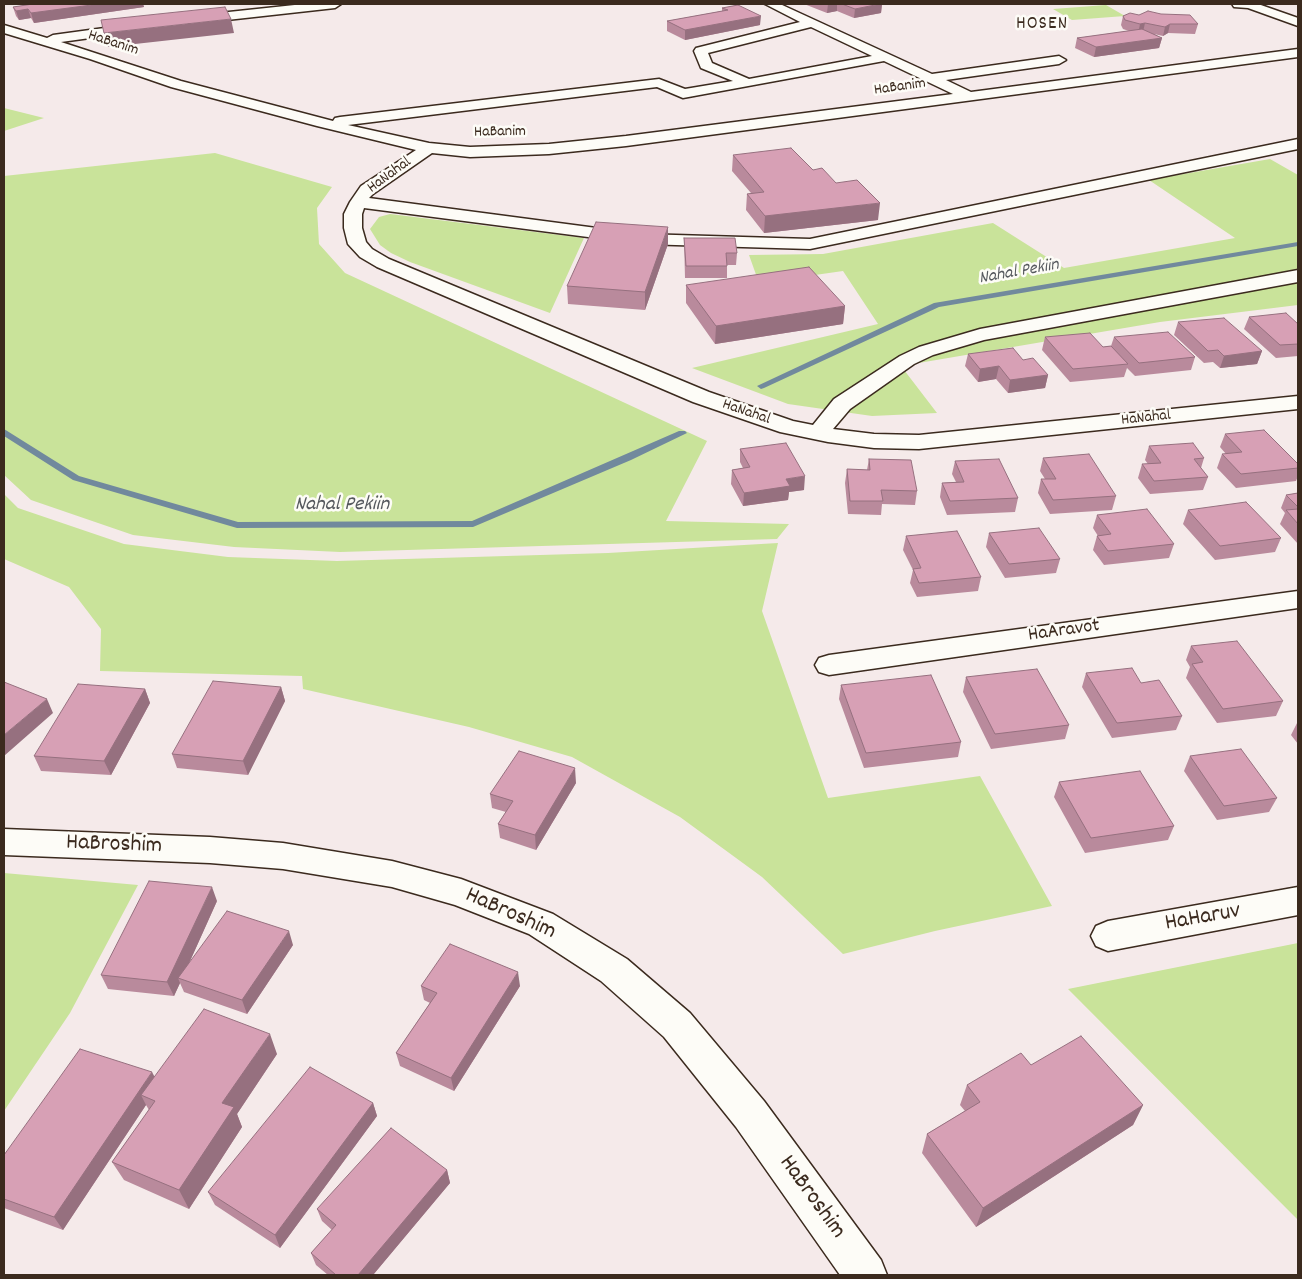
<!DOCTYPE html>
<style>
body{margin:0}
#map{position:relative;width:1302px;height:1279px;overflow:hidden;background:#f5eaea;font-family:Dekko,sans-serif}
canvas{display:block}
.frame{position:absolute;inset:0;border:5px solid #3b2a1e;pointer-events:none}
</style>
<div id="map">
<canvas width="1302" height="1279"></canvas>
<div class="frame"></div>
</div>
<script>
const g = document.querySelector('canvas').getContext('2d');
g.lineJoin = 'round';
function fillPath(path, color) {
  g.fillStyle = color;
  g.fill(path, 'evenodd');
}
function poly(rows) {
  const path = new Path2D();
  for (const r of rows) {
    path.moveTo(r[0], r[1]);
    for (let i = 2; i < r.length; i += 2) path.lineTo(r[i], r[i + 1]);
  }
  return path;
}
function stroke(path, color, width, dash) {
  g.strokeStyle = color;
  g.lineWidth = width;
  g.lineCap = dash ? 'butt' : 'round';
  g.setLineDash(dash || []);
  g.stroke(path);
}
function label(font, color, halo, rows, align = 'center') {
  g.font = font + ' Dekko,sans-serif';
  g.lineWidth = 5;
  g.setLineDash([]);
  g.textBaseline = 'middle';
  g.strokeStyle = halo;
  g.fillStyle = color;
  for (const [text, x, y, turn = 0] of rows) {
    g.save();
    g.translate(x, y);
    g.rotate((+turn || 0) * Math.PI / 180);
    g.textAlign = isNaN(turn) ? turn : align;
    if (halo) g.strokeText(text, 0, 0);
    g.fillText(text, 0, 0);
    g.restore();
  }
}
fillPath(poly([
 [1106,5,1125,16,1072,20,1053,9],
 [4,108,44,118,4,131],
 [215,153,332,187,317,208,319,244,345,273,707,441,666,521,789,524,777,539,340,552,234,547,133,535,31,500,4,475,4,176],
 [1270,159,1298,175,1298,305,1160,322,901,366,937,413,872,416,788,404,692,368,878,324,843,271,759,283,749,255,823,254,993,223,1064,268,1235,238,1149,180],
 [390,214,584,238,550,313,410,262,391,253,380,245,370,229,379,217],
 [4,494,18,508,124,544,228,557,337,561,608,553,778,543,762,611,828,798,980,776,1052,906,935,931,843,954,762,877,680,817,572,757,469,727,303,689,302,676,100,671,101,629,69,587,4,559],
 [4,873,138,885,70,1013,4,1111],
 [1298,943,1298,1220,1068,989]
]), '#c9e39a');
fillPath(poly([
 [1298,242,1298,246,939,307,764,388,761,389,757,386,934,303,1298,242],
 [4,429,79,476,238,522,472,521,679,431,685,431,687,433,631,460,473,527,237,528,73,480,4,436,4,429]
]), '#71899d');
const minor = poly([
 [304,4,341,4,335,8,191,24,185,20,191,16,304,4],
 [765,4,780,4,932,74,1059,56,1066,60,1059,64,946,80,971,92,1298,49,1298,57,626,146,549,154,470,157,432,153,373,194,369,198,642,234,810,239,1298,139,1298,149,810,249,642,244,364,208,362,214,362,228,366,242,372,249,389,259,709,392,793,421,813,425,834,399,900,356,919,347,980,329,1298,270,1298,282,984,340,933,355,914,364,850,409,833,429,874,434,919,435,1298,396,1298,409,919,449,874,448,828,442,780,432,693,402,377,267,360,257,348,244,344,228,344,214,350,202,361,186,416,150,317,126,171,87,90,59,4,33,4,25,47,38,53,35,141,23,145,24,147,27,141,31,61,42,181,81,333,121,335,118,340,117,659,79,685,89,733,81,701,68,694,51,696,48,800,22,765,4],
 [811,27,872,56,749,79,712,63,708,53,811,27],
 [884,61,953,94,626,136,549,144,470,147,429,143,348,125,657,87,683,98,884,61],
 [1232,4,1258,4,1298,18,1298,26,1248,8,1234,7,1232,4],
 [1298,591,1298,608,829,675,819,672,815,665,819,658,829,655,1298,591],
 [4,829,210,837,283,843,392,861,461,879,553,914,627,959,690,1013,764,1101,881,1260,887,1275,840,1275,736,1127,664,1037,601,981,529,934,455,905,392,887,283,869,210,863,4,855,4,829],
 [1298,887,1298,915,1108,951,1096,946,1091,936,1096,926,1108,921,1298,887]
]);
stroke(minor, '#3b2a1e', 3);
fillPath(minor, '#fdfcf7');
fillPath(poly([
 [33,4,143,4,144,7,34,23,31,18,19,20,16,16,13,7],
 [804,4,882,4,881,13,854,18,837,11,827,13],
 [738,5,760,25,685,40,667,31,667,21,722,11,722,8],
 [1139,15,1198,24,1195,34,1168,33,1163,36,1154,34,1162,38,1159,48,1094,57,1075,48,1077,38,1129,31,1123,29,1121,25,1123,16],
 [733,155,813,170,836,183,878,220,764,233,746,210,747,194,751,193,732,171],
 [684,238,737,253,736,265,727,265,727,278,685,278],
 [668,244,645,310,568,304,567,286],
 [686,285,845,306,843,324,715,344,686,303],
 [1249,317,1298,324,1298,356,1276,358,1244,329],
 [1178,322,1262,351,1257,364,1220,368,1213,362,1204,363,1174,335],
 [1045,337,1103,347,1111,346,1114,337,1195,357,1191,370,1135,376,1127,368,1124,377,1070,382,1042,350],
 [968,354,1023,360,1048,375,1045,388,1008,393,996,379,978,382,965,366],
 [1225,434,1298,464,1298,476,1296,481,1236,488,1217,468,1222,454,1226,454,1220,447],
 [1149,446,1204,458,1201,468,1208,477,1203,490,1150,494,1138,478,1142,464,1148,464,1145,460],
 [740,449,804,490,789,492,788,500,743,506,731,484,732,470,743,468,740,462],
 [1043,458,1116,496,1112,510,1050,514,1038,493,1041,479,1045,479,1040,471],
 [869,459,917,491,915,505,882,504,881,515,848,514,845,483,847,469,867,470],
 [955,461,1018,498,1015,512,947,515,940,497,942,483,956,482,952,474],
 [1298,493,1298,544,1280,524,1285,513,1281,508,1286,495],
 [1188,510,1281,538,1275,552,1215,560,1183,524],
 [1097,515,1174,544,1169,558,1104,565,1093,550,1097,536,1098,536,1093,528],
 [989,533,1060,559,1056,573,1005,578,986,547],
 [906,536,981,577,978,591,917,597,910,583,913,570,903,550],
 [1191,646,1283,701,1276,716,1217,723,1186,678,1190,667,1186,660],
 [1086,673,1141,683,1182,716,1176,730,1112,738,1082,687],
 [966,677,1069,725,1065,739,991,749,963,692],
 [841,685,961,742,958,757,864,768,839,699],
 [281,687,285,701,248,775,177,768,172,754],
 [145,689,150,703,111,775,41,771,34,756],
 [1298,721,1298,744,1291,735],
 [1190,756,1277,798,1269,812,1217,820,1184,771],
 [1059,782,1174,826,1168,840,1085,853,1054,797],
 [576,783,536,850,500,838,498,824,506,812,492,808,490,794],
 [217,901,189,963,293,945,247,1014,184,992,180,983,174,996,108,989,101,975],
 [421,986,520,986,454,1091,400,1066,396,1053,430,1003,424,1000],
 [277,1054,237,1114,242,1127,189,1209,124,1180,112,1162,149,1110,146,1105,63,1230,4,1208,4,1155,154,1077],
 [1031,1065,1143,1105,1133,1125,976,1227,922,1153,927,1134,965,1111,960,1105,967,1085],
 [373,1103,377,1116,280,1248,215,1205,208,1192],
 [447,1170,450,1183,373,1275,328,1275,316,1265,311,1253,332,1230,322,1221,317,1209]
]), '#b98a9c');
fillPath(poly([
 [99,4,143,4,144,7,34,23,31,13],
 [828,4,837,4,837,11,827,13],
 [882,4,881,13,854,18,855,9],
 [28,9,31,18,19,20,16,11],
 [761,16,760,25,685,40,685,30],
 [231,19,234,33,108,47,104,33],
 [1145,23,1143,32,1138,34,1140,24],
 [1170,24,1168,33,1163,36,1165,27],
 [1162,38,1159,48,1094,57,1096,47],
 [880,203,878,220,764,233,765,216],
 [668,227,668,244,645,310,645,292],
 [845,306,843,324,715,344,716,326],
 [1262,351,1257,364,1220,368,1224,356],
 [999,366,996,379,978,382,980,369],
 [1048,375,1045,388,1008,393,1010,380],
 [805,476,804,490,789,492,788,500,743,506,744,493,786,479],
 [281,687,285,701,248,775,243,761],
 [145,689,150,703,111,775,104,761],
 [47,699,53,713,4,756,4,735],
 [575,768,576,783,536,850,535,835],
 [212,887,217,901,182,979,178,978,180,983,174,996,167,982],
 [289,931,293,945,247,1014,242,1000],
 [518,972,520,986,454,1091,451,1078],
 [270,1034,277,1054,237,1114,242,1127,189,1209,179,1190,222,1103],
 [152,1072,159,1085,141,1095,146,1105,63,1230,54,1217],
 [373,1103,377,1116,280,1248,275,1235],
 [1143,1105,1133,1125,976,1227,983,1208],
 [447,1170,450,1183,373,1275,358,1275]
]), '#96707f');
const building = poly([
 [33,4,99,4,31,13,28,9,16,11,13,7,33,4],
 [842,4,880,4,855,9,842,4],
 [738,5,761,16,685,30,667,21,728,10,722,8,738,5],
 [225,7,231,19,104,33,101,20,225,7],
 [1148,11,1161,14,1190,15,1198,24,1170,24,1165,27,1145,23,1140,24,1125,20,1123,16,1130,13,1139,15,1148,11],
 [1142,29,1162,38,1096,47,1077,38,1142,29],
 [791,148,813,170,822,168,836,183,857,180,880,203,765,216,747,194,764,192,733,155,791,148],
 [596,222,668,227,645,292,567,286,596,222],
 [684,238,735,238,737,253,726,253,727,266,686,266,684,238],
 [809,267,845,306,716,326,686,285,809,267],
 [1286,313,1298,324,1298,344,1280,345,1249,317,1286,313],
 [1224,318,1262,351,1224,356,1218,350,1208,351,1178,322,1224,318],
 [1168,332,1195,357,1139,363,1114,337,1168,332],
 [1090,333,1103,347,1111,346,1128,364,1073,369,1045,337,1090,333],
 [1013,348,1023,360,1033,358,1048,375,1010,380,999,366,980,369,968,354,1013,348],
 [1264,430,1298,464,1298,468,1241,474,1222,454,1242,452,1225,434,1264,430],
 [786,443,805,476,786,479,790,486,744,493,732,470,750,467,740,449,786,443],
 [1193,443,1204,458,1194,459,1208,477,1154,481,1142,464,1161,463,1149,446,1193,443],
 [1089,454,1116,496,1053,500,1041,479,1056,479,1043,458,1089,454],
 [869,459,911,460,917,491,881,490,883,501,850,501,847,469,870,470,869,459],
 [999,459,1018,498,950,501,942,483,964,482,955,461,999,459],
 [1298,493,1298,507,1286,495,1298,493],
 [1246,502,1281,538,1220,546,1188,510,1246,502],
 [1147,509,1174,544,1108,551,1097,536,1111,534,1097,515,1147,509],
 [1298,509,1298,524,1286,510,1298,509],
 [1039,528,1060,559,1009,564,989,533,1039,528],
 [957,531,981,577,919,583,913,569,921,568,906,536,957,531],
 [1237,641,1283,701,1223,709,1192,664,1203,662,1191,646,1237,641],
 [1132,668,1141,683,1159,680,1182,716,1117,723,1086,673,1132,668],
 [1037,669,1069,725,995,734,966,677,1037,669],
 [931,675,961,742,866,753,841,685,931,675],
 [213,681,281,687,243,761,172,754,213,681],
 [4,682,47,699,4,735,4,682],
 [78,684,145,689,104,761,34,756,78,684],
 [1241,749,1277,798,1224,806,1190,756,1241,749],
 [519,751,575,768,535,835,498,824,513,801,490,794,519,751],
 [1140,771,1174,826,1091,838,1059,782,1140,771],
 [149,881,212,887,167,982,101,975,149,881],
 [227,911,289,931,242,1000,178,978,227,911],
 [450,944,518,972,451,1078,396,1053,437,993,421,986,450,944],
 [204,1009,270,1034,222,1103,234,1107,179,1190,112,1162,155,1101,141,1095,204,1009],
 [1081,1036,1143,1105,983,1208,927,1134,980,1102,967,1085,1021,1053,1031,1065,1081,1036],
 [80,1049,152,1072,54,1217,4,1199,4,1155,80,1049],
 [310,1067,373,1103,275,1235,208,1192,310,1067],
 [391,1128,447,1170,358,1275,336,1275,311,1253,336,1225,317,1209,391,1128]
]);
fillPath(building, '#d7a0b5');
stroke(building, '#96707f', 1);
label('16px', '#3b2a1e', '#fdfcf7', [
 ["HaBanim",113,44,18],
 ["HaBanim",900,88,-8],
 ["HaBanim",500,133,-1],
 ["HaNahal",390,176,-36],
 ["HaNahal",746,413,19],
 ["HaNahal",1146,419,-6]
]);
label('italic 18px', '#56595e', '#fdfcf7', [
 ["Nahal Pekiin",1019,273,-10]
]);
g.letterSpacing = '1px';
label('19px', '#3b2a1e', '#fdfcf7', [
 ["HOSEN",1042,25]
]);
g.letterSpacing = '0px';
label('20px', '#3b2a1e', '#fdfcf7', [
 ["HaAravot",1064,632,-8]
]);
label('italic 21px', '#56595e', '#fdfcf7', [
 ["Nahal Pekiin",342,506]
]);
label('24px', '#3b2a1e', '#fdfcf7', [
 ["HaBroshim",114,846,2],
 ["HaBroshim",510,915,24],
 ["HaHaruv",1203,919,-10],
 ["HaBroshim",811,1198,54]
]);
</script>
